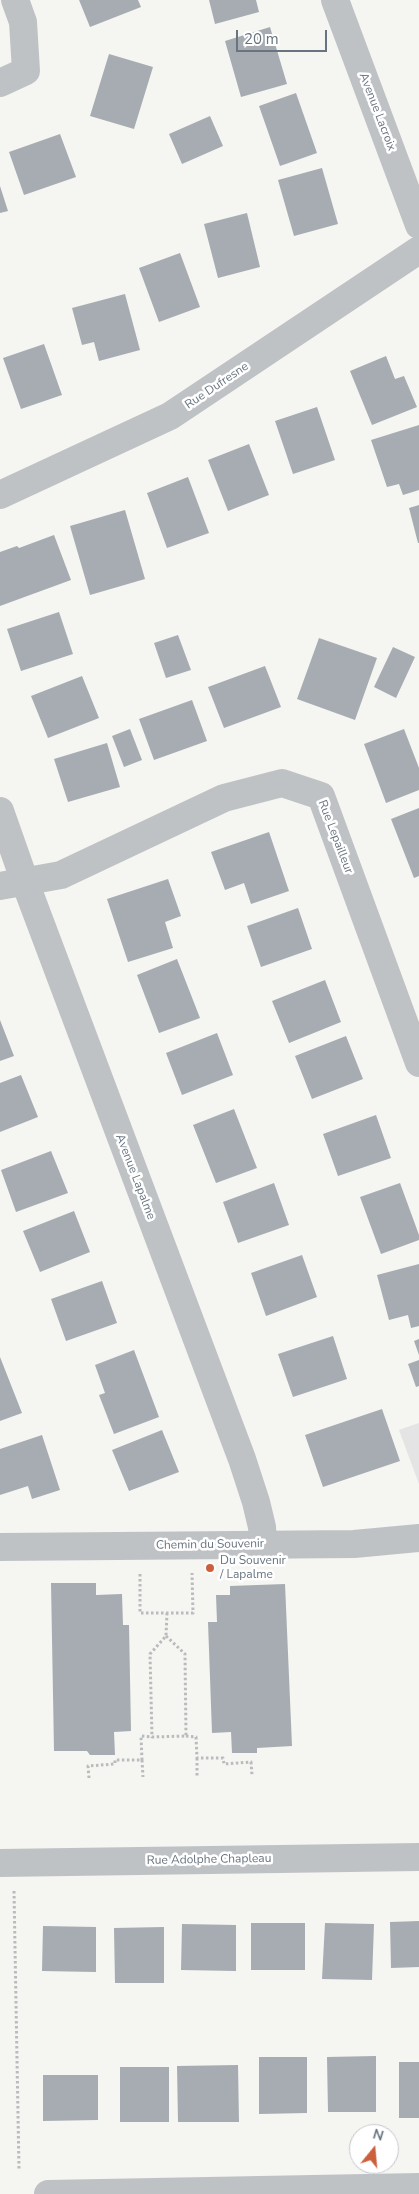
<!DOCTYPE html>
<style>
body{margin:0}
#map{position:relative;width:419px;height:2194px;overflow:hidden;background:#f5f5f2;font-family:"Nunito Sans",sans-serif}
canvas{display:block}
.north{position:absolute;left:349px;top:2124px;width:50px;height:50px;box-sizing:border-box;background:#fff;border:1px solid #c3c7cc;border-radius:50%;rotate:17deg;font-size:14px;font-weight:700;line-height:20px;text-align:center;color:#68747f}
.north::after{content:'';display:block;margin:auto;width:18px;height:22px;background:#cc603c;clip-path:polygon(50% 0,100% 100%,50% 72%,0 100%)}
.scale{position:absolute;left:236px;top:30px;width:91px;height:22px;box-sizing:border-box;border:2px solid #68747f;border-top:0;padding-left:6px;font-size:15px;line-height:18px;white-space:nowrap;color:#68747f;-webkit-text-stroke:4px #fff;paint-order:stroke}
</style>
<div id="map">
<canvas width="419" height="2194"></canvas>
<div class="north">N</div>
<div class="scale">20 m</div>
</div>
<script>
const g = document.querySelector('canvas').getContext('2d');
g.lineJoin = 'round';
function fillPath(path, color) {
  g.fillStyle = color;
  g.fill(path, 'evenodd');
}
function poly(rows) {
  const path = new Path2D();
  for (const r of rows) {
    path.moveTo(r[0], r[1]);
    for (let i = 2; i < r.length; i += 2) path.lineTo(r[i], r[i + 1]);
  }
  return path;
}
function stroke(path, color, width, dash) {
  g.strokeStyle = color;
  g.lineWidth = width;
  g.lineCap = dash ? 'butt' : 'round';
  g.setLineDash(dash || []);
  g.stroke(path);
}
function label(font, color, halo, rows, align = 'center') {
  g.font = font + ' "Nunito Sans",sans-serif';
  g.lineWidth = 5;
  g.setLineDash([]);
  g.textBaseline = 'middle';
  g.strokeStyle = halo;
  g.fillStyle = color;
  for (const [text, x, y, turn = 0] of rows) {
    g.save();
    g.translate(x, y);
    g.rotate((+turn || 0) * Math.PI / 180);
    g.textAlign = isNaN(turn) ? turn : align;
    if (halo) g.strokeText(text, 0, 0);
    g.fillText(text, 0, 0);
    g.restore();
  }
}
fillPath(poly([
 [419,1423,419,1484,399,1430]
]), '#e3e4e3');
fillPath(poly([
 [79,0,138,0,141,7,90,27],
 [209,0,256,0,259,12,215,24],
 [270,27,287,84,241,97,225,41],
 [109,54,153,67,134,129,90,116],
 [296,93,317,153,280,166,259,106],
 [210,116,223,146,182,164,169,134],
 [60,134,76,177,24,195,9,152],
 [322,168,338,224,294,236,278,180],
 [0,186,8,211,0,213],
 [247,213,260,267,218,278,204,224],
 [180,253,200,307,159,322,139,268],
 [125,294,140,350,99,361,94,342,82,345,72,308],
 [44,344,62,395,21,409,3,358],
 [386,356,395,379,404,376,417,407,372,425,350,371],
 [317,407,335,460,293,474,275,421],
 [419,425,419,490,403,495,399,484,387,487,371,440],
 [249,444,269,495,228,511,208,460],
 [188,477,209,533,167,548,147,493],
 [419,505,419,543,418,543,409,508],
 [125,510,145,579,90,595,70,526],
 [54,535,71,580,0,606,0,552,17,546,19,548],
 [59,612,73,654,21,671,7,629],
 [178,635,191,670,166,678,154,643],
 [319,638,377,658,355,720,297,699],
 [393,647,415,657,396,698,374,687],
 [265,666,281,707,224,728,208,687],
 [82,676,99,718,48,738,31,696],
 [192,700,207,741,154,760,139,719],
 [130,729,142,760,124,767,112,736],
 [404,729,419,768,419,790,386,803,364,744],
 [107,743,120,787,68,802,54,759],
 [419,808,419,876,414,878,391,819],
 [269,832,289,891,251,904,244,883,225,890,211,852],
 [168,879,181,916,165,922,173,948,128,962,107,899],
 [298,908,312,949,261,967,247,926],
 [177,959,200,1018,159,1033,137,975],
 [325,980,341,1022,289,1043,272,1001],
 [0,1020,14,1056,0,1061],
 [217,1033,233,1075,182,1095,166,1053],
 [346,1036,363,1079,312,1099,295,1056],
 [21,1075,38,1117,0,1132,0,1083],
 [234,1109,257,1168,216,1183,193,1125],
 [376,1115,391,1158,338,1176,323,1134],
 [51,1151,68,1193,16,1212,1,1170],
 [274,1183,289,1225,238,1243,223,1202],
 [400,1183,419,1235,419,1240,381,1254,360,1197],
 [74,1211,90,1252,40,1272,23,1231],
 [302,1255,317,1297,266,1316,251,1273],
 [419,1264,419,1326,411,1328,408,1315,389,1320,377,1275],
 [102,1281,117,1323,66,1341,51,1299],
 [333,1336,347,1379,293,1397,278,1354],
 [419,1339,419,1355,414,1341],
 [134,1350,159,1417,114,1434,99,1395,105,1393,95,1365],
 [0,1357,22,1413,0,1421],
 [419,1360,419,1386,416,1387,408,1364],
 [382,1409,400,1461,323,1487,305,1435],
 [162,1430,179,1472,129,1491,112,1450],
 [42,1435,60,1490,32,1499,28,1486,0,1495,0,1449],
 [51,1583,96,1583,96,1595,122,1594,123,1625,129,1625,131,1731,114,1732,115,1755,90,1755,87,1751,54,1751],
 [285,1584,292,1746,257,1748,257,1753,232,1753,231,1732,212,1733,208,1622,217,1622,216,1595,230,1595,230,1586],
 [419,1921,419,1967,391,1968,390,1922],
 [251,1923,305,1923,305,1970,251,1970],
 [325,1923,374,1924,372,1980,322,1979],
 [182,1924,236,1925,236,1971,181,1970],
 [43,1926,96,1927,96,1972,42,1971],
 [164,1927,164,1983,115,1983,114,1928],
 [376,2056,376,2112,328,2112,327,2057],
 [259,2057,307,2057,307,2113,259,2114],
 [399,2062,419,2062,419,2118,399,2118],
 [238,2065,239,2122,178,2122,177,2066],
 [120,2067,169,2067,169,2122,120,2122],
 [43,2075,98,2075,98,2120,43,2121]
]), '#a6acb1');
stroke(poly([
 [140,1574,140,1613,193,1613,192,1573],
 [166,1636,185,1654,186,1736,152,1737,150,1654,166,1636,167,1613],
 [186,1736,196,1737,197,1758,223,1758,224,1764,251,1762,252,1775],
 [197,1758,197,1776],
 [142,1760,143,1777],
 [89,1778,88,1766,115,1764,115,1760,142,1760,141,1736,152,1737],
 [14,1891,19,2170]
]), '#b9bbbd', 3, [2.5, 2.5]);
stroke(poly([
 [335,0,419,225],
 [0,83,26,71,23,22,15,0],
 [0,495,170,416,419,250],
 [0,811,25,882,242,1459,256,1502,262,1527,263,1544],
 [0,886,61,875,224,798,282,783,321,796,419,1063],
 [0,1863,419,1857],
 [48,2194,419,2187]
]), '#bfc2c5', 28);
stroke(poly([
 [0,1547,354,1544,419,1538]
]), '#bfc2c5', 28);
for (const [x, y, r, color] of [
 [210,1568,5,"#cc603c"]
]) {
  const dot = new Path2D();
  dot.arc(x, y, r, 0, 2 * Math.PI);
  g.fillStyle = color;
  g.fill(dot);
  stroke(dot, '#fff', 2);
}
label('12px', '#68747f', '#fff', [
 ["Avenue Lacroix",377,112,69],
 ["Rue Dufresne",217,386,-34],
 ["Rue Lepailleur",335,837,69],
 ["Avenue Lapalme",135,1177,69],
 ["Chemin du Souvenir",210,1545,-1],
 ["Rue Adolphe Chapleau",209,1860,-1]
]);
label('12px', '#68747f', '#fff', [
 ["Du Souvenir",220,1561],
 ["/ Lapalme",220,1575]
], 'left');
</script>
